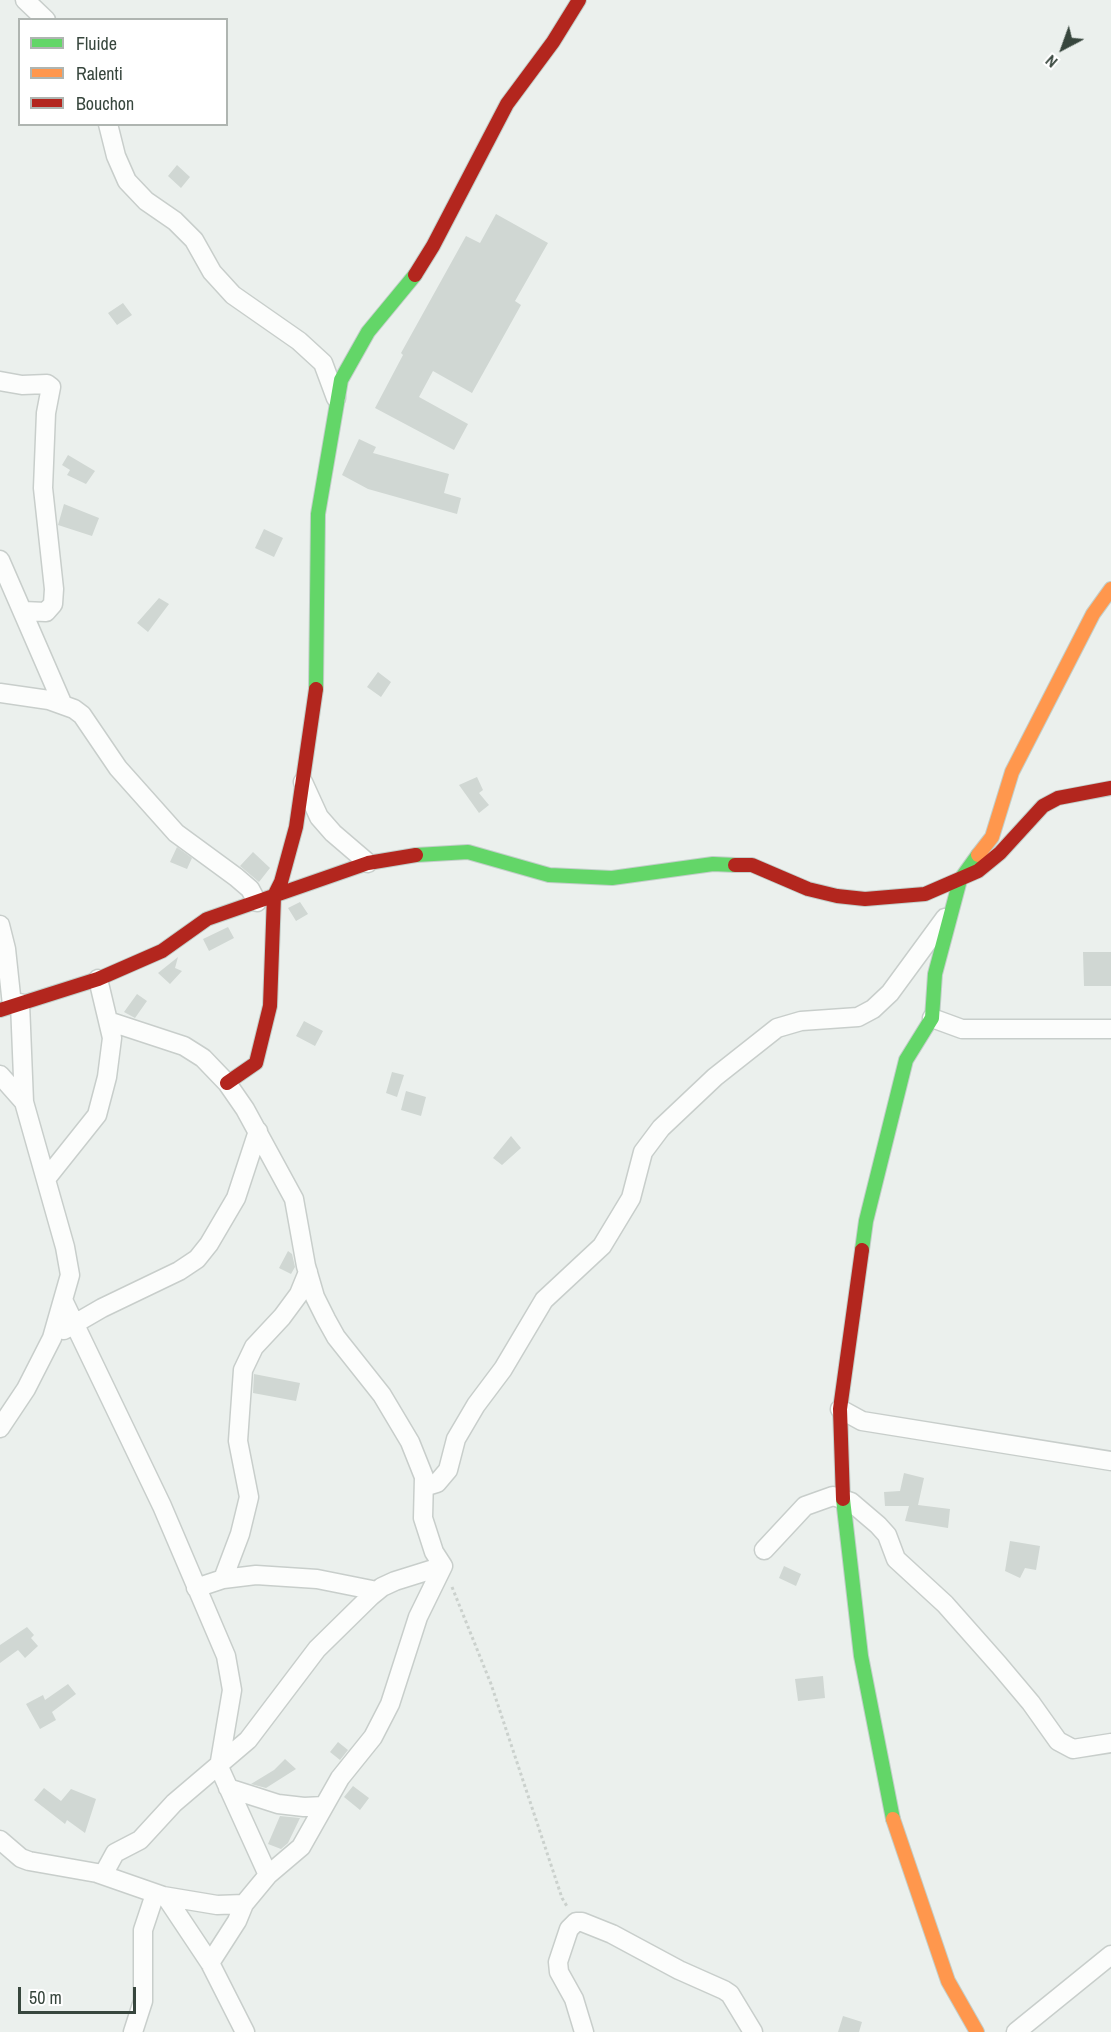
<!DOCTYPE html>
<style>
body{margin:0}
#map{position:relative;width:1111px;height:2032px;overflow:hidden;background:#ebf0ed;font-family:"Archivo Narrow",sans-serif}
canvas{display:block}
.legend{position:absolute;left:18px;top:18px;width:210px;height:108px;box-sizing:border-box;background:#fff;border:2px solid #afb5b1;margin:0;padding:8px 10px;list-style:none;font-size:18px;color:#37463d}
.legend li{display:flex;align-items:center;gap:12px;height:30px}
.legend b{width:30px;border:2px solid #afb5b1}
.north{position:absolute;left:1033px;top:18px;width:60px;height:60px;-webkit-text-stroke:4px #fff;paint-order:stroke;rotate:221deg;font-size:16px;font-weight:700;line-height:24px;text-align:center;color:#37463d}
.north::after{content:'';display:block;margin:auto;width:21px;height:27px;background:#37463d;clip-path:polygon(50% 0,100% 100%,50% 72%,0 100%)}
.scale{position:absolute;left:18px;top:1987px;width:118px;height:27px;box-sizing:border-box;border:3px solid #37463d;border-top:0;padding-left:8px;font-size:18px;line-height:21px;white-space:nowrap;color:#37463d;-webkit-text-stroke:4px #fff;paint-order:stroke}
</style>
<div id="map">
<canvas width="1111" height="2032"></canvas>
<ul class="legend">
<li><b style="height:8px;background:#63d668"></b>Fluide</li>
<li><b style="height:8px;background:#ff974d"></b>Ralenti</li>
<li><b style="height:8px;background:#b3261e"></b>Bouchon</li>
</ul>
<div class="north">N</div>
<div class="scale">50 m</div>
</div>
<script>
const g = document.querySelector('canvas').getContext('2d');
g.lineJoin = 'round';
function fillPath(path, color) {
  g.fillStyle = color;
  g.fill(path, 'evenodd');
}
function poly(rows) {
  const path = new Path2D();
  for (const r of rows) {
    path.moveTo(r[0], r[1]);
    for (let i = 2; i < r.length; i += 2) path.lineTo(r[i], r[i + 1]);
  }
  return path;
}
function stroke(path, color, width, dash) {
  g.strokeStyle = color;
  g.lineWidth = width;
  g.lineCap = dash ? 'butt' : 'round';
  g.setLineDash(dash || []);
  g.stroke(path);
}
fillPath(poly([
 [177,165,190,177,181,188,168,176],
 [496,214,548,243,515,301,521,305,472,393,433,371,419,397,468,424,454,450,375,408,403,355,401,353,466,236,480,243],
 [123,303,132,315,117,325,108,313],
 [359,439,376,447,373,453,449,474,444,493,461,498,457,514,368,489,342,475],
 [68,455,95,471,86,484,67,475,70,470,62,465],
 [64,504,99,518,92,536,58,525],
 [264,529,283,538,274,557,255,548],
 [159,598,169,604,148,632,137,623],
 [378,672,391,682,381,697,367,687],
 [477,777,483,790,479,793,489,805,479,813,459,785],
 [177,847,192,858,187,869,170,862],
 [253,852,270,868,259,882,240,866],
 [300,902,308,914,296,921,288,908],
 [228,927,234,938,209,951,203,939],
 [1083,952,1111,952,1111,986,1084,986],
 [178,957,175,968,182,971,170,984,158,973],
 [137,994,147,1001,135,1018,124,1012],
 [304,1021,323,1031,315,1046,296,1036],
 [392,1072,404,1075,397,1097,386,1093],
 [406,1091,426,1097,421,1116,401,1110],
 [511,1136,521,1148,502,1165,493,1158],
 [288,1251,292,1254,295,1267,291,1274,279,1268],
 [254,1374,300,1383,296,1401,253,1393],
 [904,1473,924,1478,918,1505,950,1509,948,1528,905,1521,909,1506,885,1506,884,1492,900,1491],
 [1010,1541,1040,1546,1036,1570,1025,1568,1020,1578,1005,1571],
 [784,1566,801,1574,796,1586,779,1578],
 [27,1627,34,1635,31,1638,38,1646,25,1658,18,1650,0,1663,0,1645],
 [823,1676,825,1698,798,1701,795,1679],
 [68,1684,76,1694,52,1712,56,1720,40,1729,26,1704,43,1695,45,1700],
 [338,1742,348,1750,340,1760,330,1752],
 [285,1759,296,1769,266,1788,251,1784,274,1770],
 [353,1786,369,1798,360,1810,344,1797],
 [44,1788,61,1801,71,1789,96,1799,85,1833,67,1820,65,1824,34,1800],
 [280,1816,300,1818,288,1843,281,1849,268,1844],
 [843,2016,862,2022,859,2032,838,2032]
]), '#d0d7d3');
const street = poly([
 [25,0,46,20],
 [108,124,116,156,127,181,146,201,175,221,194,240,212,272,233,295,299,341,323,363,336,398],
 [0,381,22,385,47,384,51,387,46,413,43,488,54,589,53,604,46,612,23,611],
 [0,560,63,705],
 [0,693,49,700,74,709,82,715,118,768,176,833,236,877,250,889,257,902],
 [303,782,319,817,333,833,368,863],
 [0,925,6,949,12,1005],
 [98,979,108,1021,184,1046,203,1058,227,1083,245,1109,294,1199,306,1266,315,1297,326,1319,336,1337,382,1395,410,1442,424,1477,423,1518,434,1552,443,1566],
 [932,1018,962,1029,1111,1029],
 [0,1075,24,1102],
 [46,1179,97,1115,107,1077,112,1038,108,1021],
 [64,1302,162,1506,226,1656,232,1690,219,1767,268,1875],
 [64,1330,102,1308,179,1271,197,1259,209,1244,236,1198,258,1131],
 [840,1409,862,1421,1111,1461],
 [0,1428,26,1389,52,1338,70,1275,65,1247,24,1102,20,1003],
 [424,1487,437,1483,448,1470,456,1439,476,1405,503,1369,544,1300,602,1246,631,1198,643,1152,661,1128,715,1077,777,1028,801,1021,858,1017,873,1009,890,993,945,918],
 [764,1550,805,1506,833,1496,851,1502,878,1525,887,1535,896,1559,945,1604,999,1665,1031,1703,1058,1741,1073,1749,1111,1743],
 [223,1579,240,1534,249,1497,238,1441,243,1370,254,1347,282,1317,299,1294,308,1272],
 [196,1588,223,1579,256,1575,317,1579,377,1591],
 [228,1788,278,1804,304,1807,324,1806],
 [0,1840,21,1858,29,1861,97,1873,163,1896,217,1905,244,1904,268,1875,301,1847,340,1778,373,1737,390,1704,418,1617,443,1566],
 [103,1875,115,1853,140,1840,174,1803,248,1740,317,1649,371,1596,382,1587,395,1581,443,1566],
 [166,1897,210,1963,245,2032],
 [210,1963,237,1921,244,1904],
 [133,2032,143,2001,143,1930,155,1894],
 [584,2032,574,1999,559,1972,558,1962,569,1929,576,1922,582,1922,612,1934,679,1970,724,1990,730,1994,753,2032],
 [1016,2032,1111,1955]
]);
const fast = poly([
 [316,689,318,514,341,380,368,332,415,275],
 [416,855,468,852,549,875,612,878,713,864,735,865],
 [862,1250,866,1221,906,1060,932,1018,935,974,960,880,978,855],
 [843,1499,861,1656,893,1819]
]);
const slow = poly([
 [978,855,992,837,1012,772,1093,614,1111,589],
 [893,1819,948,1981,977,2032]
]);
const jam = poly([
 [415,275,433,246,507,104,553,42,579,0],
 [735,865,752,865,808,889,837,896,865,899,925,894,978,871,1000,853,1043,806,1058,798,1111,788],
 [0,1010,98,979,162,951,207,919,368,863,416,855],
 [227,1083,256,1063,270,1006,274,896,281,882,296,827,316,689],
 [843,1499,840,1409,862,1250]
]);
stroke(street, '#c8cecb', 21);
stroke(fast, '#c2cec9', 16);
stroke(slow, '#c2cec9', 16);
stroke(jam, '#c2cec9', 16);
stroke(poly([
 [452,1587,491,1684,562,1898,568,1908]
]), '#cbd1cd', 3, [3, 3]);
stroke(street, '#fcfdfc', 18);
stroke(fast, '#63d668', 14);
stroke(slow, '#ff974d', 14);
stroke(jam, '#b3261e', 14);
</script>
